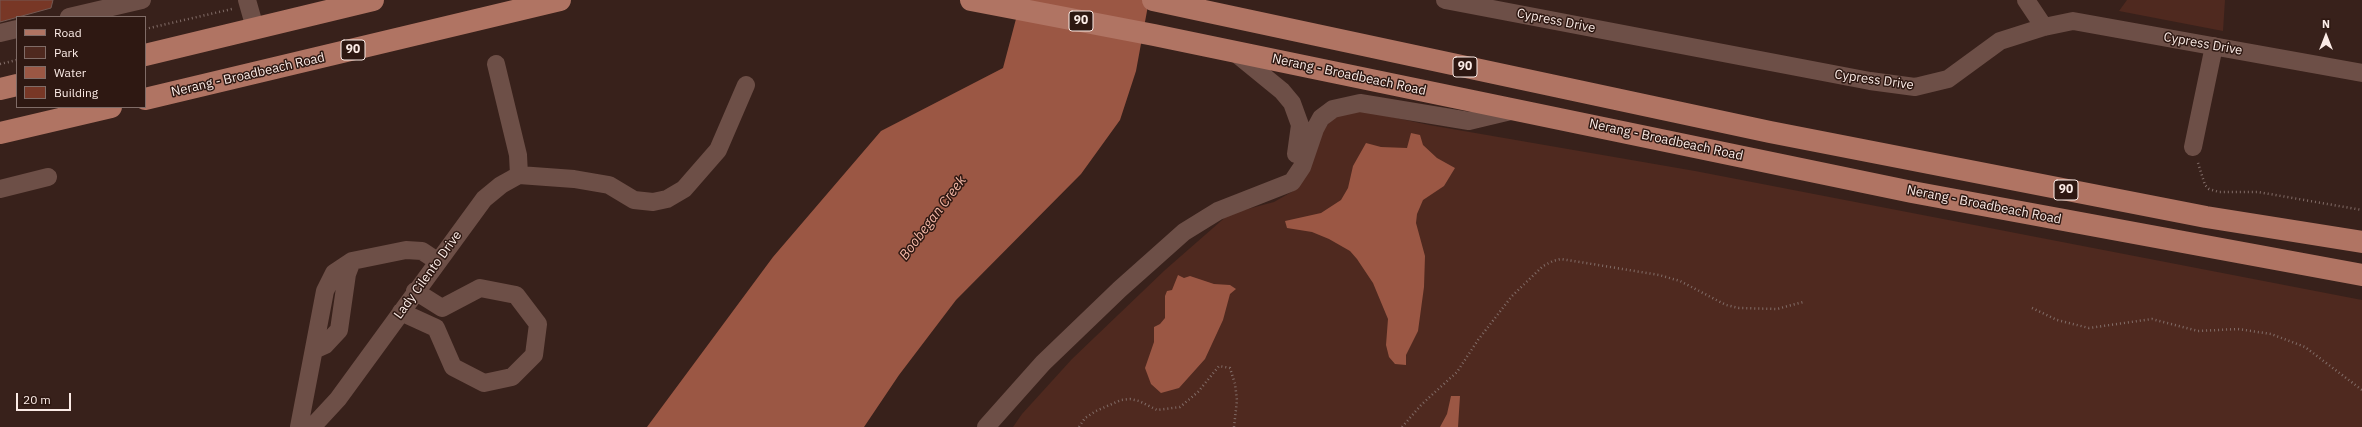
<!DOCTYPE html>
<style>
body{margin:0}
#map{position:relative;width:2362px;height:427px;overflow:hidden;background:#38211b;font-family:"IBM Plex Sans",sans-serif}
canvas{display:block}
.legend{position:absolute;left:16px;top:16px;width:130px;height:92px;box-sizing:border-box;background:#2e1812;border:1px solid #806c67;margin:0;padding:5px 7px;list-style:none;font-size:12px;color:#fbebe6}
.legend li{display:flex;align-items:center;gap:8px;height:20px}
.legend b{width:20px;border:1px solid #806c67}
.north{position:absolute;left:2306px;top:16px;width:40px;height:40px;-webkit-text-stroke:3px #2e1812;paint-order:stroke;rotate:0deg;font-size:11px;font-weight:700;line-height:16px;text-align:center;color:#fbebe6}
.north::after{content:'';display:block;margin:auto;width:14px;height:18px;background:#fbebe6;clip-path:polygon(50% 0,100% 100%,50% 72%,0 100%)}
.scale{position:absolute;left:16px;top:393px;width:55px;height:18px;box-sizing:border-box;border:2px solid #fbebe6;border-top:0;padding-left:5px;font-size:12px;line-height:14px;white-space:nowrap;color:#fbebe6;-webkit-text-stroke:3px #2e1812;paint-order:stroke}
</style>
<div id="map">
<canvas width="2362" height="427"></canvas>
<ul class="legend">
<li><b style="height:5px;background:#b07463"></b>Road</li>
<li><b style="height:11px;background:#4f291f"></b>Park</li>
<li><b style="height:11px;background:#9b5744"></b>Water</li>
<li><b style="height:11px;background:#783726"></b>Building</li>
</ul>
<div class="north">N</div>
<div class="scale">20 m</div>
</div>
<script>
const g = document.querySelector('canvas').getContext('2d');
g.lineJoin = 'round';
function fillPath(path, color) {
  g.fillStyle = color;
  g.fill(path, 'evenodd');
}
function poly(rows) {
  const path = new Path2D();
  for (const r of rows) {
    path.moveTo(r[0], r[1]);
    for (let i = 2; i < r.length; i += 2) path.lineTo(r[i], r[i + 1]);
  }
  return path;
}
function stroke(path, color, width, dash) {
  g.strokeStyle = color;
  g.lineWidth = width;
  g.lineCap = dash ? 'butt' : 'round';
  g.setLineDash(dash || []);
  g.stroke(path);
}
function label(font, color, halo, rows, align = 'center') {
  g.font = font + ' "IBM Plex Sans",sans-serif';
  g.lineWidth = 3;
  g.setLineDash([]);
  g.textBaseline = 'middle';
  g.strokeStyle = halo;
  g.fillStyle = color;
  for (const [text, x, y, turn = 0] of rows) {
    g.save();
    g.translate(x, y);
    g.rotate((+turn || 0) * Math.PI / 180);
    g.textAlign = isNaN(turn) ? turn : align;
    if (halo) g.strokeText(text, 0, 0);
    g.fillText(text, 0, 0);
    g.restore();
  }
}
fillPath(poly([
 [2127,0,2225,0,2223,31,2119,11],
 [1338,111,1364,111,1429,125,1695,171,2362,300,2362,427,1013,427,1022,414,1072,359,1165,270,1229,214,1274,202,1295,190,1320,135]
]), '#4f291f');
fillPath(poly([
 [1021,0,1149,0,1136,71,1120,120,1081,174,956,300,899,375,864,427,647,427,773,257,881,131,1003,68],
 [1411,133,1420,135,1423,145,1437,158,1455,168,1444,186,1423,200,1417,214,1416,223,1425,256,1424,287,1418,331,1406,355,1406,365,1395,364,1389,357,1386,345,1388,319,1373,283,1357,259,1350,251,1329,239,1312,232,1287,228,1285,221,1321,213,1341,200,1348,188,1353,166,1366,143,1381,147,1407,148],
 [1178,275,1184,278,1190,276,1214,284,1230,285,1236,289,1230,294,1223,320,1205,359,1179,388,1161,393,1151,384,1145,368,1154,342,1154,327,1160,324,1165,318,1165,296,1167,291,1172,290],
 [1451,396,1460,396,1458,427,1440,427,1447,414]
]), '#9b5744');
const building = poly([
 [0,0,53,0,51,8,0,22,0,0]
]);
fillPath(building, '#783726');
stroke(building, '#745952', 1);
stroke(poly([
 [145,29,232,9],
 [0,64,17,60],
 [2198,163,2205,185,2209,189,2219,192,2258,192,2362,210],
 [2032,308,2057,320,2089,328,2152,319,2198,331,2238,329,2271,334,2305,347,2362,390],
 [1079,427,1085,418,1096,411,1121,400,1130,399,1139,401,1157,410,1180,407,1198,392,1219,366,1230,368,1235,384,1237,400,1234,427],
 [1402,427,1422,404,1457,372,1478,340,1512,296,1543,266,1553,261,1561,259,1586,263,1659,275,1680,281,1726,305,1739,308,1777,309,1803,302]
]), '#826d68', 2.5, [1, 3]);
stroke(poly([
 [247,0,255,28],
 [1445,0,1870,81,1915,87,1948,79,2000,41,2044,27,2073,21,2362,73],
 [2026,0,2044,27],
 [69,17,142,0],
 [0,33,17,29],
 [1233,51,1282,91,1292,103,1300,125,1296,154],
 [496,64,518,155,519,175],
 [2193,147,2214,46],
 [0,189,48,177],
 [401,312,436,328,453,367,484,383,512,377,534,355,538,324,516,295,480,288,442,308,415,291],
 [314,350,325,345,339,330,347,274,352,261],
 [299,427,325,291,334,273,352,261,406,250,422,251,437,261],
 [312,427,338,399,484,199,501,185,519,175,574,179,609,185,634,200,653,202,667,199,684,189,718,150,746,85],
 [986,427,1043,363,1120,289,1184,232,1218,211,1292,182,1302,167,1315,129,1321,118,1333,109,1360,103,1469,121,1515,110]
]), '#6d4f47', 18);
stroke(poly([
 [971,0,1154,35,1912,192,2362,275],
 [1153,0,1770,132,2206,217,2362,242],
 [145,55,373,0],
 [0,89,17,85],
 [145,99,560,0],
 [0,133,111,107]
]), '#b07463', 22);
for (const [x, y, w] of [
 [1081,21,24],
 [353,50,24],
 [1465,67,24],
 [2066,190,24]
]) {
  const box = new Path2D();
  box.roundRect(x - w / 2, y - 10, w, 20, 3);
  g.fillStyle = '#2e1812';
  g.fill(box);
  stroke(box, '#fbebe6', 1);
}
label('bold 12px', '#fbebe6', null, [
 ["90",1081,21],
 ["90",353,50],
 ["90",1465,67],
 ["90",2066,190]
]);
label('13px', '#fbebe6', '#2e1812', [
 ["Cypress Drive",1556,21,11],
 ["Cypress Drive",2203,44,10],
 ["Nerang - Broadbeach Road",248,75,-13],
 ["Nerang - Broadbeach Road",1349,75,12],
 ["Cypress Drive",1874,80,8],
 ["Nerang - Broadbeach Road",1666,140,12],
 ["Nerang - Broadbeach Road",1984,205,11],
 ["Lady Cilento Drive",428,275,-54]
]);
label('italic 14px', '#f5b8a7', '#2e1812', [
 ["Boobegan Creek",933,218,-53]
]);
</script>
